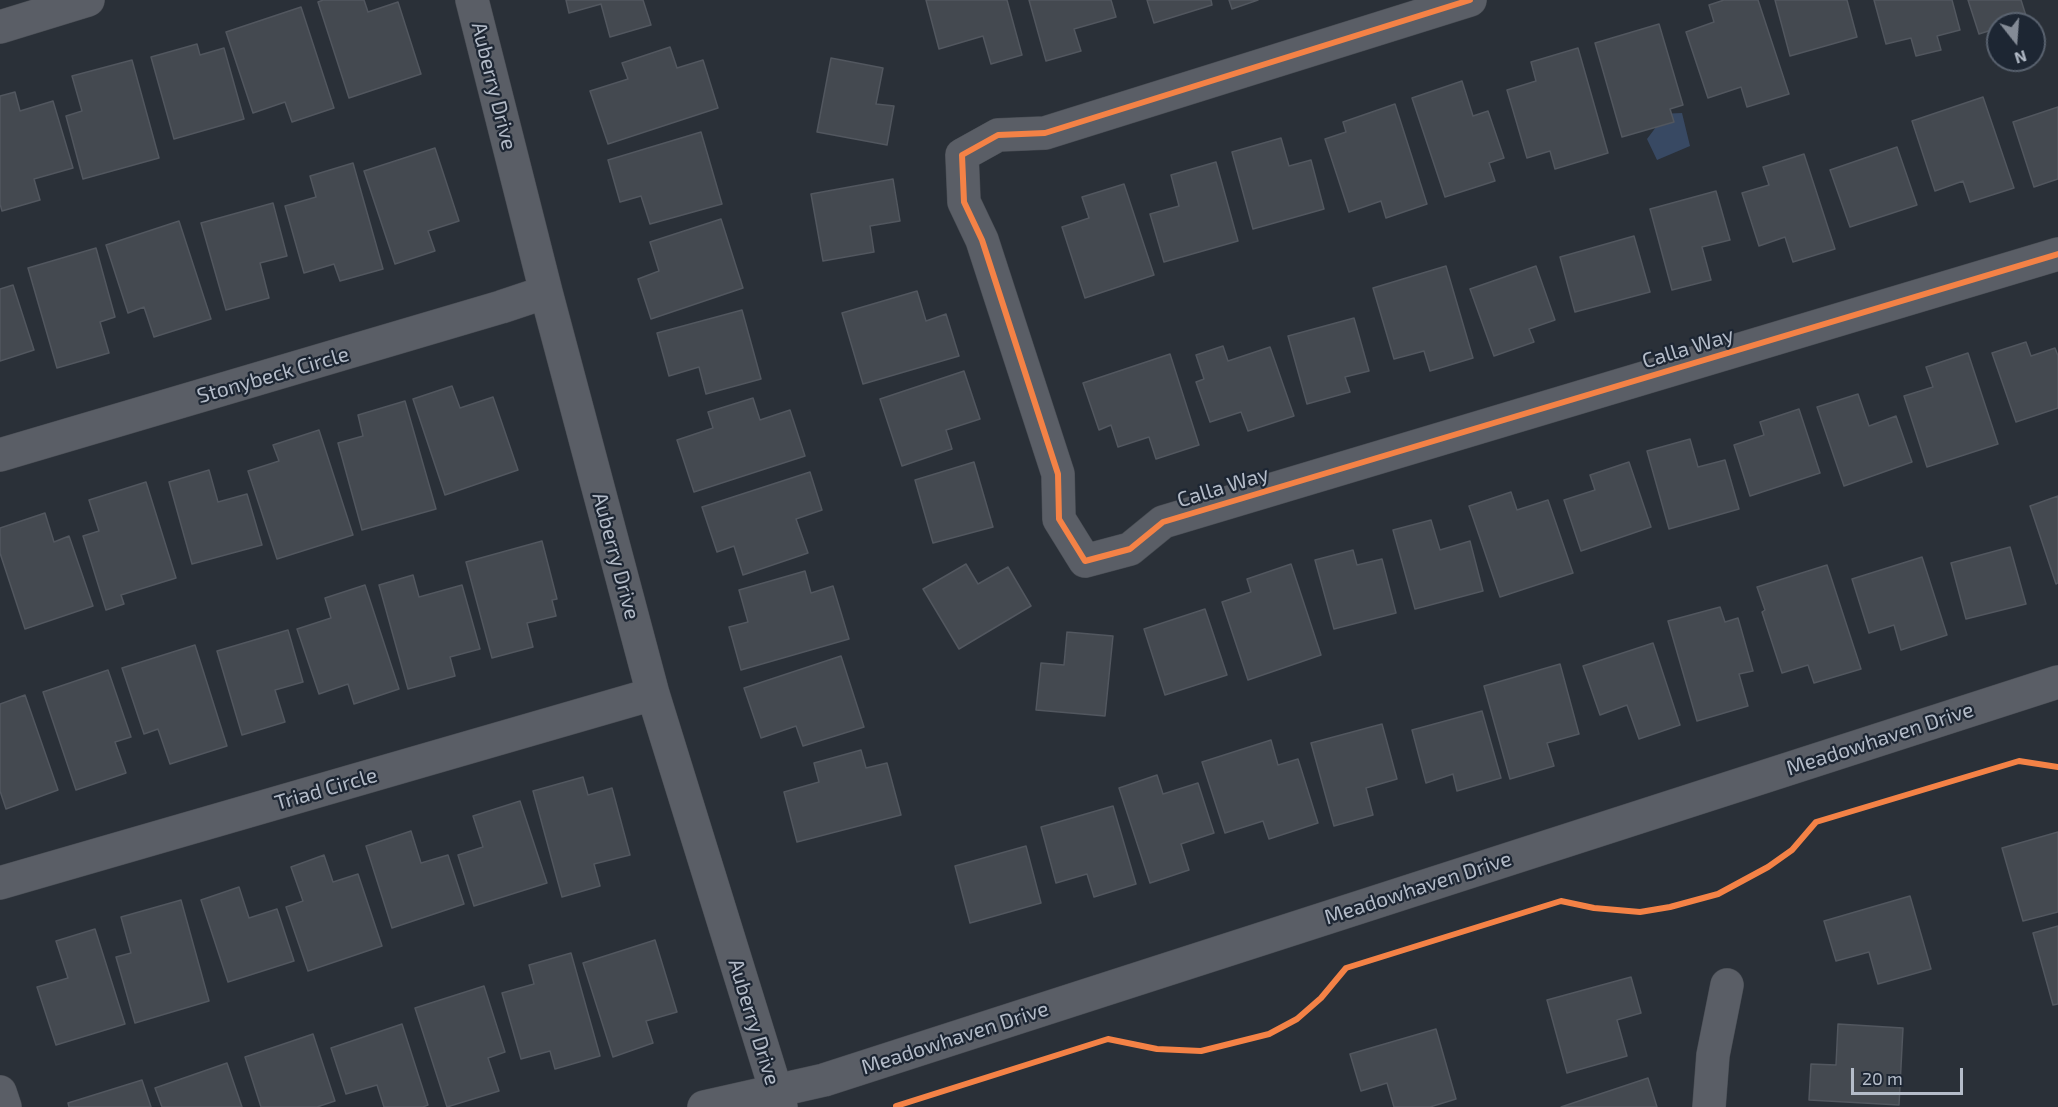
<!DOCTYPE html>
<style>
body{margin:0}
#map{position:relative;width:2058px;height:1107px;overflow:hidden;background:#2a3038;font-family:"Exo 2",sans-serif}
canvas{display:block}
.north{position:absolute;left:1986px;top:12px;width:60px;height:60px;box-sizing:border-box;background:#1d2633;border:2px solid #59626f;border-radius:50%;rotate:163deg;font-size:16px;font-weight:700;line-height:24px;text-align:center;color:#b4bcc9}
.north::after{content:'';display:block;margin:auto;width:21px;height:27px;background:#848b96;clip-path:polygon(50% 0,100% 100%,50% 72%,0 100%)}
.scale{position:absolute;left:1851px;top:1068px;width:112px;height:27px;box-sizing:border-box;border:3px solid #b4bcc9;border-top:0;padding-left:8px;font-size:18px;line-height:21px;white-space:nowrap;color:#b4bcc9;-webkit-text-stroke:4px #1d2633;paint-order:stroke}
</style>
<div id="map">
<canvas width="2058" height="1107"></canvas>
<div class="north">N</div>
<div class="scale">20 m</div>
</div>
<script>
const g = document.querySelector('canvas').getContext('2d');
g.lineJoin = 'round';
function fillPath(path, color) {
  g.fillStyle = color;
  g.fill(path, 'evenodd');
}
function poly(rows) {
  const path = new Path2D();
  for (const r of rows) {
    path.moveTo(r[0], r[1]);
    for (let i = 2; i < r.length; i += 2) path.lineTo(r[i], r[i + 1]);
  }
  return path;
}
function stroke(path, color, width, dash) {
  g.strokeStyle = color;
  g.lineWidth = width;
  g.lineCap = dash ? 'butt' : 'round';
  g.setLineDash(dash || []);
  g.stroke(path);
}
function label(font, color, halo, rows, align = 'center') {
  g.font = font + ' "Exo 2",sans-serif';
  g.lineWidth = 4.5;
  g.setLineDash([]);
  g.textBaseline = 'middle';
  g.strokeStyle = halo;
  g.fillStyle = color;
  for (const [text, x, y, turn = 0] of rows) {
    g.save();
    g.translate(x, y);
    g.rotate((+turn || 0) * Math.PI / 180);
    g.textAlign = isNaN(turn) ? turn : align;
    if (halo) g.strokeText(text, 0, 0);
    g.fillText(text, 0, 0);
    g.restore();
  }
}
fillPath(poly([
 [1682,113,1690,146,1657,160,1647,139,1656,127,1659,114]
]), '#384963');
const building = poly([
 [323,0,364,0,368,12,398,2,421,74,349,98,318,2,323,0],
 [566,0,643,0,651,25,610,37,601,4,569,13,566,0],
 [926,0,1007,0,1022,55,991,64,983,36,939,49,926,0],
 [1029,0,1111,0,1116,17,1074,29,1081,51,1046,61,1029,0],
 [1147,0,1211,0,1212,5,1154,23,1147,0],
 [1229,0,1258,0,1232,9,1229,0],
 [1724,0,1758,0,1789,94,1747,107,1741,87,1708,98,1686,32,1714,22,1709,5,1724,0],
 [1775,0,1847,0,1857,37,1790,56,1775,0],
 [1874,0,1952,0,1960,30,1937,36,1941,50,1916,56,1911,38,1886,44,1874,0],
 [1968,0,2021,0,2027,19,2012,24,1998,24,1998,28,1979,34,1968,0],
 [301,7,334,108,292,122,285,102,253,113,226,32,301,7],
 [1659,24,1683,105,1670,109,1674,122,1622,137,1595,43,1659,24],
 [197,44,200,55,224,48,244,119,174,139,151,57,197,44],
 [670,47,677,68,703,60,718,108,608,144,590,91,628,79,622,63,670,47],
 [1578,48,1608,153,1555,169,1550,151,1527,158,1507,90,1536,81,1531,62,1578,48],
 [831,58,883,68,876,104,894,106,887,145,817,132,831,58],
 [132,60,159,158,83,179,66,116,82,111,72,76,132,60],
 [1462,81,1473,116,1488,111,1504,158,1489,163,1495,181,1445,197,1412,98,1462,81],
 [15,92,20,111,53,101,73,168,34,179,40,200,2,211,0,204,0,96,15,92],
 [1983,97,2014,188,1970,202,1963,181,1935,191,1912,121,1983,97],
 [1395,104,1427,204,1386,218,1381,201,1349,212,1325,139,1346,132,1343,122,1395,104],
 [2058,107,2058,179,2034,187,2013,122,2058,107],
 [701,132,722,204,650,224,641,196,620,202,608,160,701,132],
 [1281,138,1289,166,1311,160,1324,209,1253,229,1232,152,1281,138],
 [1897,147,1917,205,1850,227,1830,170,1897,147],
 [435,148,459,221,428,231,435,251,395,264,364,171,435,148],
 [1804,154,1835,249,1793,262,1785,237,1759,246,1742,193,1769,185,1763,167,1804,154],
 [1216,162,1238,241,1164,262,1150,214,1179,206,1171,175,1216,162],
 [353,163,383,269,340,281,334,264,304,273,285,206,316,197,310,176,353,163],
 [893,179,900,221,870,226,874,252,823,261,811,194,893,179],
 [1124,184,1154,275,1085,298,1062,227,1089,218,1082,197,1124,184],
 [1716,191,1730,240,1702,247,1711,280,1672,290,1650,209,1716,191],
 [273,203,287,256,260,263,269,298,226,310,201,223,273,203],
 [721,219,743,288,651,319,638,279,659,271,650,242,721,219],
 [179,221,211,319,154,337,144,307,128,313,106,245,179,221],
 [1634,236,1650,292,1575,312,1560,257,1634,236],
 [96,248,115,317,100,322,109,353,57,368,28,268,96,248],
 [1446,266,1473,358,1430,371,1424,351,1394,359,1373,288,1446,266],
 [1536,266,1555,320,1529,329,1534,342,1494,356,1470,289,1536,266],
 [13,285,34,350,0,361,0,289,13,285],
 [917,291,926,321,946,314,959,356,863,384,842,313,917,291],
 [742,310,761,379,706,394,699,367,669,376,657,333,742,310],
 [1354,318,1369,371,1345,377,1350,392,1307,404,1288,336,1354,318],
 [2026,342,2031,356,2055,348,2058,356,2058,408,2016,422,1992,353,2026,342],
 [1223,346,1228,361,1270,347,1294,416,1248,431,1241,412,1210,422,1196,382,1204,379,1196,355,1223,346],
 [1968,353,1998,444,1927,467,1904,396,1933,387,1926,367,1968,353],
 [1170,354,1199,445,1156,459,1149,437,1118,447,1111,425,1099,430,1083,383,1170,354],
 [964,371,980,419,946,430,952,449,902,466,880,399,964,371],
 [452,386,460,408,493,397,518,470,445,495,413,399,452,386],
 [1858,394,1869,426,1896,416,1912,462,1844,486,1817,407,1858,394],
 [753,398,760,420,790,410,805,456,694,492,677,440,713,428,708,412,753,398],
 [405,401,436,509,362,530,338,443,363,436,358,415,405,401],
 [1799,409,1820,473,1750,496,1734,445,1764,435,1760,422,1799,409],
 [319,430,353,535,277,559,248,471,279,461,273,445,319,430],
 [1690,439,1698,467,1725,460,1739,509,1669,529,1647,451,1690,439],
 [974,462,993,527,933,543,915,480,974,462],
 [1629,462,1651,527,1581,551,1564,500,1595,490,1590,475,1629,462],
 [209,470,218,502,247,494,262,545,192,564,169,482,209,470],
 [810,472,822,510,796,519,808,553,743,575,734,546,717,552,702,507,810,472],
 [146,482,176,578,121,595,124,604,106,610,83,536,99,531,89,500,146,482],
 [1511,492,1517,510,1548,500,1573,573,1500,597,1469,506,1511,492],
 [2058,496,2058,583,2056,584,2030,506,2058,496],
 [45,513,54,542,69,536,93,606,25,629,0,553,0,528,45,513],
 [1431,520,1440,550,1470,541,1483,591,1415,609,1393,530,1431,520],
 [542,541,557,599,552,600,556,616,527,623,533,647,492,658,466,562,542,541],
 [2010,547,2026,604,1966,619,1951,563,2010,547],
 [1353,550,1357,565,1382,559,1396,613,1334,629,1315,560,1353,550],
 [1922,557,1947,635,1901,650,1894,625,1869,633,1852,579,1922,557],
 [966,564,978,584,1008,567,1031,606,959,649,923,589,966,564],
 [1291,564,1321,655,1248,680,1222,602,1251,592,1247,579,1291,564],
 [1827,565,1861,669,1814,683,1808,665,1782,673,1762,612,1765,610,1757,587,1827,565],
 [805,571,811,593,833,586,849,639,741,670,729,627,748,622,739,590,805,571],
 [413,575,419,597,462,585,480,649,450,657,455,676,408,689,379,585,413,575],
 [365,585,399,689,354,704,348,684,319,694,297,629,331,618,325,598,365,585],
 [1720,607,1725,622,1738,618,1753,671,1739,674,1748,706,1697,721,1668,621,1720,607],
 [1205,609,1227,675,1165,695,1144,629,1205,609],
 [288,630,303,682,275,690,285,722,242,735,217,651,288,630],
 [1067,632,1113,636,1105,716,1036,710,1041,663,1064,665,1067,632],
 [1653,643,1680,725,1639,739,1627,705,1600,715,1583,666,1653,643],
 [195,645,227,746,170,764,158,729,144,734,122,668,195,645],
 [841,656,864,727,803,746,796,726,761,738,744,688,841,656],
 [1560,664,1579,734,1547,743,1554,766,1510,779,1484,686,1560,664],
 [108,670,131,737,115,742,126,773,76,790,43,692,108,670],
 [25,695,58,790,6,809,0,791,0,704,25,695],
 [1482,711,1501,778,1457,791,1453,774,1426,783,1412,730,1482,711],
 [1382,724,1397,779,1366,788,1373,815,1334,826,1311,743,1382,724],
 [1271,740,1278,765,1298,759,1318,823,1269,839,1263,821,1225,833,1202,762,1271,740],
 [861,750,866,768,887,763,901,815,797,842,784,792,819,782,814,763,861,750],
 [1157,775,1163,794,1198,783,1214,833,1181,844,1189,870,1150,883,1119,788,1157,775],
 [583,777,588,795,612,788,630,855,594,864,600,886,562,897,533,791,583,777],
 [520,801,547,883,474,906,458,855,483,847,473,816,520,801],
 [1113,806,1136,884,1094,897,1087,874,1056,883,1041,827,1113,806],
 [411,831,421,863,448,855,464,904,392,928,366,846,411,831],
 [2058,832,2058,912,2023,921,2002,848,2058,832],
 [1026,846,1041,903,970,923,955,866,1026,846],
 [324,855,333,882,358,874,382,946,308,971,286,907,303,901,291,867,324,855],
 [239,887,249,918,277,909,294,961,228,982,201,900,239,887],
 [1910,896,1931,969,1878,984,1869,952,1836,961,1824,921,1910,896],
 [181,900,209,1001,135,1023,116,957,131,953,121,917,181,900],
 [2058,926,2058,1004,2053,1005,2033,933,2058,926],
 [95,929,125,1024,56,1045,37,987,68,978,56,941,95,929],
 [655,940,677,1012,646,1021,653,1043,613,1057,583,963,655,940],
 [571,953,600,1056,555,1069,550,1051,521,1059,502,993,534,984,529,965,571,953],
 [1631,977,1641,1013,1617,1020,1627,1056,1567,1073,1547,1000,1631,977],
 [484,986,505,1052,488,1058,499,1091,447,1107,415,1008,484,986],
 [402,1024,428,1105,423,1107,384,1107,377,1085,346,1094,331,1048,402,1024],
 [1838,1024,1903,1028,1899,1105,1809,1100,1811,1064,1836,1065,1838,1024],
 [1436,1029,1456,1099,1430,1107,1394,1107,1387,1083,1361,1091,1350,1054,1436,1029],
 [313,1034,335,1101,317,1107,261,1107,245,1057,313,1034],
 [227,1063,242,1107,162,1107,155,1088,227,1063],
 [1648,1078,1657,1107,1561,1107,1648,1078],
 [142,1080,151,1107,69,1107,68,1103,142,1080]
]);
fillPath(building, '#444950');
stroke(building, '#52575f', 1.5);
const minor = poly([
 [472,0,546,292,653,694,781,1107],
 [1470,0,1045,133,998,135,962,155,964,202,982,240,1058,474,1059,519,1085,561,1130,549,1163,522,2058,254],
 [0,27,88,0],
 [0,455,501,307,546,292],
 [0,883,653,694],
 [0,1092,5,1107],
 [704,1107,824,1080,2058,682],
 [1709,1107,1713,1055,1727,985]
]);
stroke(minor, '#484c53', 34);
stroke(minor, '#5a5e66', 33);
stroke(poly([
 [1470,0,1045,133,998,135,962,155,964,202,982,240,1058,474,1059,519,1085,561,1130,549,1163,522,2058,254],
 [896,1106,1108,1039,1157,1049,1201,1051,1269,1034,1297,1019,1321,998,1346,968,1561,901,1594,908,1640,912,1670,907,1718,894,1768,867,1792,850,1816,822,2019,761,2058,767]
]), '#f48246', 6);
label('21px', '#b4bcc9', '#1d2633', [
 ["Auberry Drive",494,86,76],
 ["Calla Way",1688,348,-17],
 ["Stonybeck Circle",273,375,-16],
 ["Calla Way",1223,487,-17],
 ["Auberry Drive",616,556,75],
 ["Meadowhaven Drive",1880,739,-18],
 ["Triad Circle",326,789,-16],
 ["Meadowhaven Drive",1418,888,-18],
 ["Auberry Drive",754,1022,73],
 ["Meadowhaven Drive",955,1038,-18]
]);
</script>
